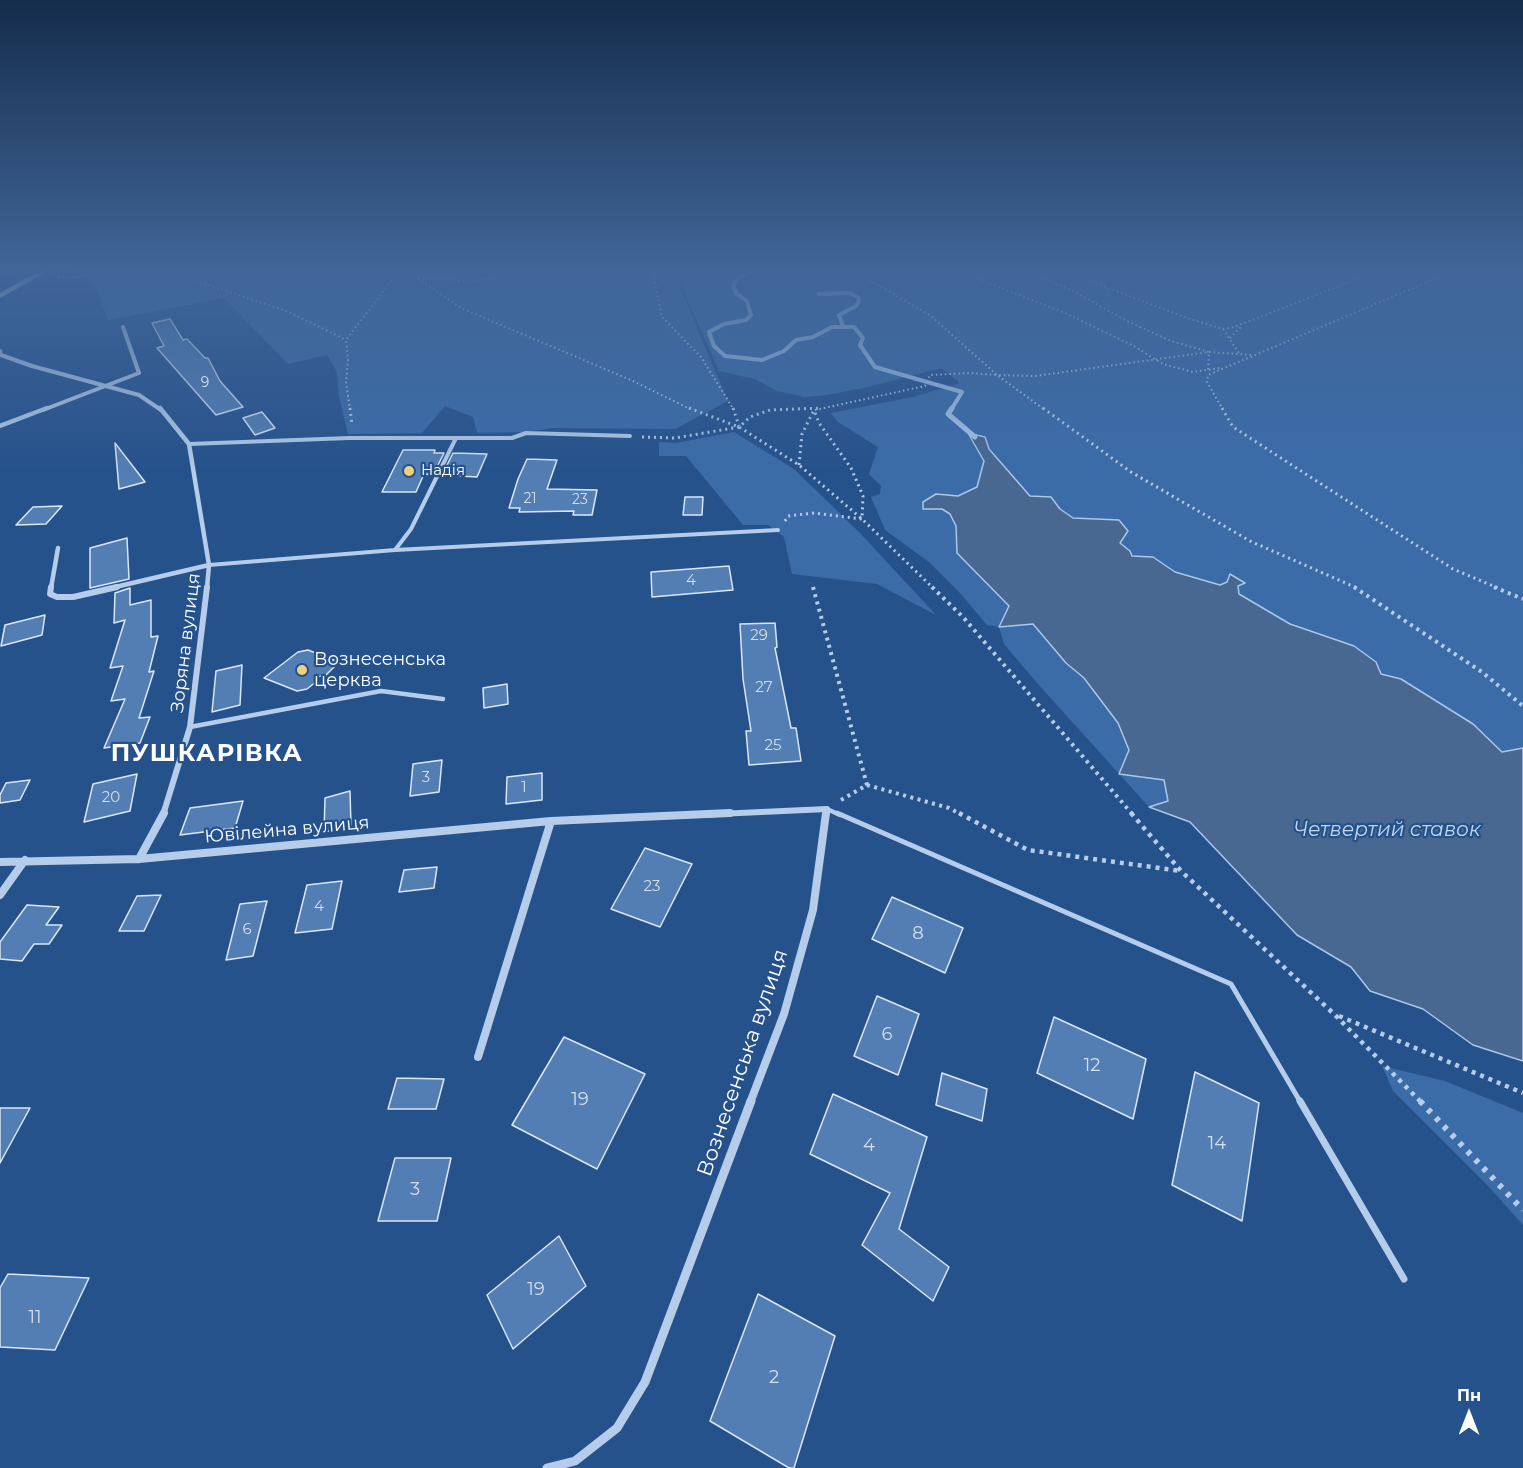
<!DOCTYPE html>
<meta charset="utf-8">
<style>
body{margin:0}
#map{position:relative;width:1523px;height:1468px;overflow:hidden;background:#26528b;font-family:Montserrat,sans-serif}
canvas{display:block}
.north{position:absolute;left:1439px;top:1384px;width:60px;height:60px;-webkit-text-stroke:4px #26528b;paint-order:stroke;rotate:0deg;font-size:16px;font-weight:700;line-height:24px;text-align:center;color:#fff}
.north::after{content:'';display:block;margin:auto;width:21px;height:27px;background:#fff;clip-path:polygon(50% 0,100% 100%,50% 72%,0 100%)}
</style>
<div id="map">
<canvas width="1523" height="1468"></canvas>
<div class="north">Пн</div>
</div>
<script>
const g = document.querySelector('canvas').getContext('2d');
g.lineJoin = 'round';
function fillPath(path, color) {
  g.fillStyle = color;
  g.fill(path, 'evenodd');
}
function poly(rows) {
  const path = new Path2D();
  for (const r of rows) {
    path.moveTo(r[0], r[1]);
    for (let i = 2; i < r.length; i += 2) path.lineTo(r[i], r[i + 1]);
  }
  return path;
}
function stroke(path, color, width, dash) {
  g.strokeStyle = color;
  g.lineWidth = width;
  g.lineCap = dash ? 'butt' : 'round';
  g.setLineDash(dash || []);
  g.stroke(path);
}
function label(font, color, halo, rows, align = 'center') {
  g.font = font + ' Montserrat,sans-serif';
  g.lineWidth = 4.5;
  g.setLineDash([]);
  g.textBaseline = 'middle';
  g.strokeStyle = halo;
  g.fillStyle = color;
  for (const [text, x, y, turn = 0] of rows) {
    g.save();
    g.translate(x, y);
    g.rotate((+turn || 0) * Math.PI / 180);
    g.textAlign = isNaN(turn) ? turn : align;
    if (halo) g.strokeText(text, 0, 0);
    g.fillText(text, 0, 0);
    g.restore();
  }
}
fillPath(poly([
 [75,269,672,269,728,401,675,429,553,428,523,432,477,433,473,417,445,406,422,433,348,434,339,397,337,372,327,355,288,364,224,298,108,320,97,289],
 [674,269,1523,269,1523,748,1502,752,1473,724,1401,679,1381,674,1354,646,1290,624,1239,594,1238,586,1245,583,1230,574,1227,582,1220,585,1175,572,1153,557,1132,556,1130,551,1119,543,1119,520,1073,518,1060,509,1051,497,1030,496,989,449,985,437,969,433,984,461,977,487,958,496,936,494,942,509,950,514,956,526,957,553,1010,606,999,627,1033,624,1066,663,1084,678,1118,723,1129,750,1164,780,1168,801,1149,807,1037,683,1004,644,999,627,987,625,960,593,929,562,885,530,871,497,880,494,881,486,869,474,878,447,838,422,831,413,913,397,960,383,941,368,868,387,827,395,805,397,777,391,755,379,719,371],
 [734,432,794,469,861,534,936,615,877,584,792,574,784,537,768,525,743,525,686,456,659,456,659,442,676,443],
 [1382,1066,1445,1081,1523,1113,1523,1225,1490,1188,1393,1091]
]), '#3b6ca8');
const water = poly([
 [968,433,985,437,989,449,1030,496,1051,497,1060,509,1073,518,1119,520,1128,531,1120,543,1130,551,1132,556,1153,557,1175,572,1220,585,1227,582,1230,574,1245,583,1238,586,1239,594,1290,624,1354,646,1376,662,1381,674,1401,679,1473,724,1502,752,1523,748,1523,1061,1473,1045,1423,1009,1370,991,1351,967,1297,935,1190,822,1149,807,1168,801,1164,780,1119,774,1129,750,1118,723,1084,678,1066,663,1033,624,999,627,1009,606,957,553,956,526,950,514,942,509,923,509,923,502,936,494,958,496,977,487,984,461,968,433]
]);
fillPath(water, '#496891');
stroke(water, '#a9c7ea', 1.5);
stroke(poly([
 [759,269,738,278,733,286,737,294,747,301,751,315,746,320,724,324,709,332,714,346,725,356,762,360,784,351,796,340,813,337,832,327,854,327,863,338,860,345,875,367,962,392,951,410],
 [819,294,849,293,858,297,859,301,856,306,839,315,843,326]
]), '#a9c7ea', 4);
stroke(poly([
 [952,408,948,414,975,437]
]), '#a9c7ea', 5);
const building = poly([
 [170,319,183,340,187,339,205,358,208,358,220,381,243,407,216,415,157,348,164,346,152,323,170,319],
 [262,412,275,428,255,435,243,418,262,412],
 [115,443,145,482,119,489,115,443],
 [403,450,435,450,434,453,444,453,433,475,424,474,416,492,382,492,403,450],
 [453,453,487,454,477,477,442,475,453,453],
 [527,459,557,460,547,489,597,490,592,515,573,515,574,511,519,512,520,508,509,508,518,479,527,459],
 [685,497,703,497,702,515,683,515,685,497],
 [62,506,46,524,16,525,33,507,62,506],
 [127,538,129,579,90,588,90,548,127,538],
 [729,566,733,590,652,597,651,572,729,566],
 [130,588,130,605,151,600,151,637,158,636,149,672,154,671,139,718,150,717,140,743,104,748,125,699,111,701,123,666,110,668,125,620,114,623,115,593,130,588],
 [45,615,42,635,1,646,5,625,45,615],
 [775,623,777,647,775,648,791,728,796,728,801,761,749,765,746,731,751,731,743,679,740,624,775,623],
 [308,650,339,662,326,675,317,677,317,681,307,689,297,691,264,678,298,652,308,650],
 [242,665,240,705,212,712,216,671,242,665],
 [507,684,508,704,484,708,483,688,507,684],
 [442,760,439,792,410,796,413,764,442,760],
 [542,773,542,800,506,804,507,777,542,773],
 [137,774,130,811,84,822,93,784,137,774],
 [30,780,20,800,0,803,0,795,6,783,30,780],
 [350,791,351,826,324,832,325,798,350,791],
 [243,801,235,828,180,835,190,808,243,801],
 [645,848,692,864,660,927,611,909,645,848],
 [437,867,434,888,399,892,404,870,437,867],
 [342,881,332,929,295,933,307,885,342,881],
 [161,895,144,931,119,931,137,896,161,895],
 [892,897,963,928,945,973,872,939,892,897],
 [267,901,253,956,226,960,240,904,267,901],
 [27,905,59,907,46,925,62,925,49,944,34,944,22,961,0,959,0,942,27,905],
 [877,996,919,1014,898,1075,854,1056,877,996],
 [1054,1017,1146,1059,1133,1119,1037,1073,1054,1017],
 [564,1037,645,1074,597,1169,512,1125,564,1037],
 [1195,1072,1259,1103,1242,1221,1172,1185,1195,1072],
 [942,1073,987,1089,982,1121,936,1105,942,1073],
 [397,1078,444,1079,436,1109,388,1109,397,1078],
 [833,1094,927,1137,899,1229,949,1267,933,1301,862,1245,890,1193,810,1154,833,1094],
 [0,1108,30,1108,0,1163,0,1108],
 [395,1158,451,1158,437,1221,378,1221,395,1158],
 [559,1236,586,1286,513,1349,487,1295,559,1236],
 [8,1274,89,1278,55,1350,0,1347,0,1288,8,1274],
 [758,1294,835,1336,794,1468,789,1468,710,1421,758,1294]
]);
fillPath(building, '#537eb4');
stroke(building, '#d9e7f8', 1.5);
stroke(poly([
 [273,269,232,272,170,272,289,312,346,340],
 [393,269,417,278,461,308,633,381,692,410],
 [652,269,662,317,701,357,734,410],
 [850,269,930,315,997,375,1035,376,1209,352,1252,355],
 [952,269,1065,313,1134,346,1163,364,1193,372,1220,368],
 [1018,269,1071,290,1127,321,1171,341,1209,352,1208,371],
 [1058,269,1190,319,1223,329,1234,327,1383,269],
 [58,277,170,272,178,269],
 [418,278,469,281,580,269],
 [1223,329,1239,353],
 [1230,338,1242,326],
 [350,410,346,382,348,360,346,340,400,270],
 [815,410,925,386,930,375,970,373,997,375,1045,410],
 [1223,410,1207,382,1208,375,1458,269]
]), '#b5cdea', 2, [1.5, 3]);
stroke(poly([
 [350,408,352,426],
 [689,408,739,427,799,465,862,519,933,588],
 [733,408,739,426],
 [1043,408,1131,472,1250,541,1357,588],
 [1222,408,1233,427,1453,569,1498,588],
 [642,437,675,438,739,427,750,417,770,410,822,408],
 [799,465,802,434,814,410],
 [785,521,788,516,814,513,862,519,863,496,851,468,819,423,814,410]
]), '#b5cdea', 3, [2, 4]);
stroke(poly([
 [813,587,867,785],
 [932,587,963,617,1133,815],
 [1354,587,1482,672,1523,706],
 [1494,587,1523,599],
 [841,800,867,785,949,808,962,815]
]), '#b5cdea', 4, [3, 4.5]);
stroke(poly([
 [959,813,1028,850,1181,871],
 [1131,813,1181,871,1335,1015,1422,1103],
 [1339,1016,1523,1093]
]), '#b5cdea', 4.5, [4, 5]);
stroke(poly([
 [1420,1101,1523,1210]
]), '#b5cdea', 6, [4.5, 7]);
stroke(poly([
 [456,438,512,438,526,433,630,436],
 [189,444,349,438,456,438,411,529,395,550,209,565],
 [395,550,778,530]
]), '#b5cdea', 4);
stroke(poly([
 [190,727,381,691,443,699],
 [827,809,840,815]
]), '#b5cdea', 4.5);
stroke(poly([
 [837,813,1231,984,1301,1103]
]), '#b5cdea', 5);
stroke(poly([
 [1300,1101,1404,1279]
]), '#b5cdea', 7);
stroke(poly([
 [0,351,1,355,32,366,139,395,161,410],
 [43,410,139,373,123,327]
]), '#b5cdea', 4);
stroke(poly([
 [160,408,189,444,209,565,207,588],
 [0,426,47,408],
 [51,588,58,548],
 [111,588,209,565]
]), '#b5cdea', 4.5);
stroke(poly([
 [51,587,50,594,57,597,73,597,117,587],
 [163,815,190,727,207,587],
 [696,815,827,809,826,815]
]), '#b5cdea', 6);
stroke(poly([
 [139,859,164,813],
 [0,862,139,859,551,821],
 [0,895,25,860],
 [478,1057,551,821,730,813],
 [750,1103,784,1014,813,910,826,813]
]), '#b5cdea', 8);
stroke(poly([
 [547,1468,575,1461,617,1428,645,1382,751,1101]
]), '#b5cdea', 9);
fillPath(poly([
 [43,269,52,269,0,298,0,293,43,269]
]), '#f9fbfe');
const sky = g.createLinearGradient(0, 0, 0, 474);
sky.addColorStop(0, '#152d4c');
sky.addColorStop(0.57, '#416698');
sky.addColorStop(1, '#41669800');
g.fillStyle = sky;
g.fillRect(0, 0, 1523, 474);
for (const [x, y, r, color] of [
 [409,471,6,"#f3d07a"],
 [302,670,6,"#f3d07a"]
]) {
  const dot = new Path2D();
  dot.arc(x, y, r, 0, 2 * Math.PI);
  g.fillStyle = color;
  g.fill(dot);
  stroke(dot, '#26528b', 2);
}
label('14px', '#d4dfec', null, [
 ["9",205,383],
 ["21",530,499],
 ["23",580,500]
]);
label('15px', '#fff', '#26528b', [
 ["Надія",421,471]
], 'left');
label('15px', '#d4dfec', null, [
 ["4",691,581],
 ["29",759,636],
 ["27",764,688],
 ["25",773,746],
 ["3",426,778],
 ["1",524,788],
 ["20",111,798],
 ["23",652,887],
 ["4",319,907],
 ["6",247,930]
]);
label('18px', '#fff', '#26528b', [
 ["Зоряна вулиця",186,643,-83],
 ["Ювілейна вулиця",287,830,-5]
]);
label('18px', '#fff', '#26528b', [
 ["Вознесенська",314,660],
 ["церква",314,681]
], 'left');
label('18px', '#d4dfec', null, [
 ["8",918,934],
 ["6",887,1035],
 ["12",1092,1066],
 ["19",580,1100],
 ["14",1217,1144],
 ["4",869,1146],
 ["3",415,1190],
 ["19",536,1290],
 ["11",35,1318],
 ["2",774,1378]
]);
label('italic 20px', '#c1d7f1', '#26528b', [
 ["Четвертий ставок",1387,830]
]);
label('21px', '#fff', '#26528b', [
 ["Вознесенська вулиця",743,1063,-71]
]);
g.letterSpacing = '1.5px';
label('bold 24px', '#fff', '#26528b', [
 ["ПУШКАРІВКА",207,754]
]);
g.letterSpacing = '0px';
</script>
